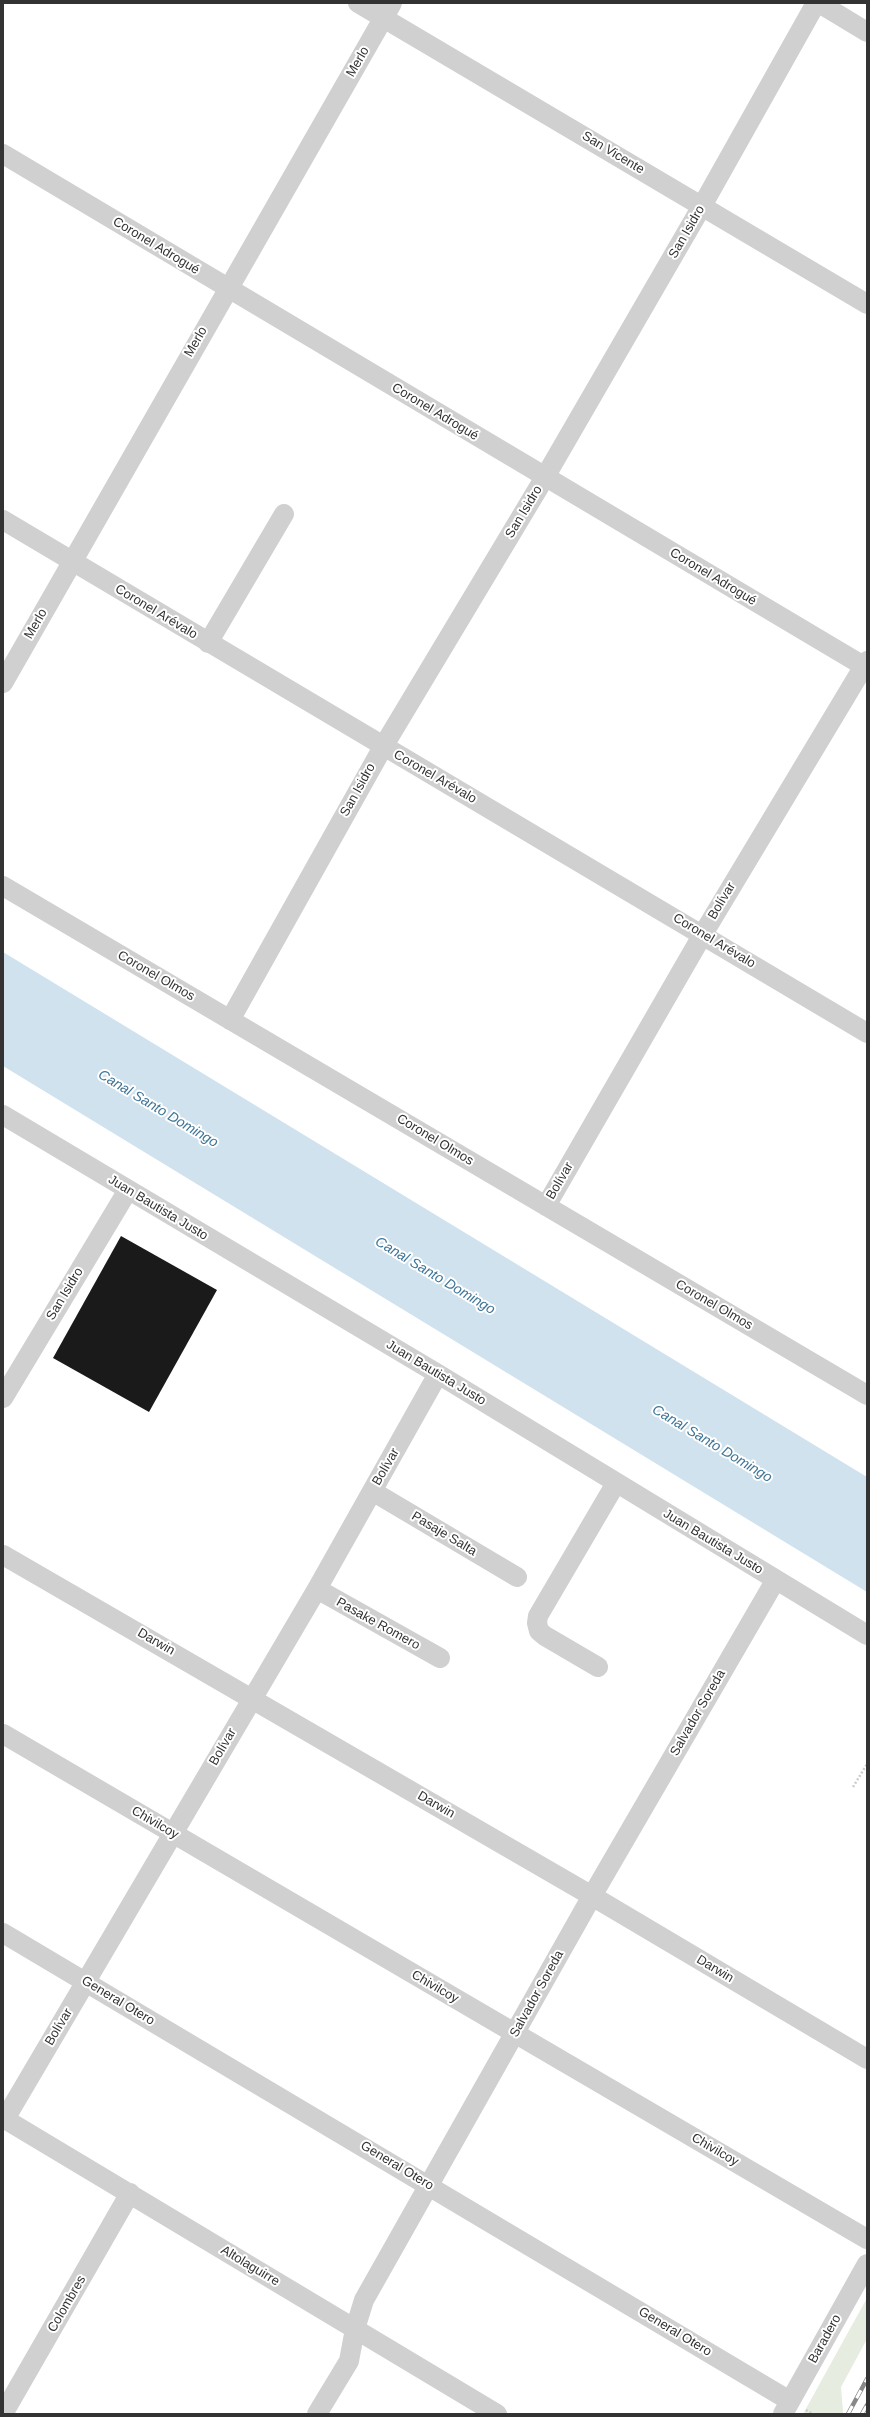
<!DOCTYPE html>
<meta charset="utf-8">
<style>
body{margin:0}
#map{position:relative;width:870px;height:2417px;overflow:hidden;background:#fff;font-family:Arial,sans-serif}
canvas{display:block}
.frame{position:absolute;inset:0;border:4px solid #333;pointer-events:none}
</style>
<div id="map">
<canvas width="870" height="2417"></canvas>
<div class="frame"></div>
</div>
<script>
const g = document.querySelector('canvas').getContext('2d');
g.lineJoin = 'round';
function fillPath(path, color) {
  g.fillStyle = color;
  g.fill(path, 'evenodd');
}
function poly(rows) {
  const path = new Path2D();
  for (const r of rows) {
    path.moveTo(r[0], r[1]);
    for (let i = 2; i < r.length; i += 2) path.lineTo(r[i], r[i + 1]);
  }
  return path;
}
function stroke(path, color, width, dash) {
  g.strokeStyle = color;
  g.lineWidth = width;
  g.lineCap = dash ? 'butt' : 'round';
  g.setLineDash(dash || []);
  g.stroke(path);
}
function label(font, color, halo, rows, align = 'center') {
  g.font = font + ' Arial,sans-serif';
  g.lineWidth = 4;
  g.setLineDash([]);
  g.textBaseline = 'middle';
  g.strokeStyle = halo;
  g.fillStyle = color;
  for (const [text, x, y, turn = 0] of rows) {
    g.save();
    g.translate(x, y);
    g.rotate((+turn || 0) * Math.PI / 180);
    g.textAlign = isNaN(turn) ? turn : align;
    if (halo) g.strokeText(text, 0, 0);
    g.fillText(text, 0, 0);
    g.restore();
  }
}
fillPath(poly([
 [867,2298,867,2339,841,2387,843,2412,842,2414,803,2414]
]), '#e6ecdf');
fillPath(poly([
 [3,952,867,1477,867,1592,3,1066]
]), '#cfe2ee');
fillPath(poly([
 [121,1236,217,1290,149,1412,53,1358]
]), '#1a1a1a');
stroke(poly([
 [853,1787,867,1764],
 [806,2410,813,2414]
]), '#cdcdcd', 2.5, [2, 2]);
stroke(poly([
 [358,3,867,304],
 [819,3,867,32],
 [3,154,867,668],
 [3,520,867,1033],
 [208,643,284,514],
 [3,683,392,3],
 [3,886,867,1395],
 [230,1020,383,747,545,477,702,206,816,3],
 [3,1115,438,1374,867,1635],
 [546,1206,703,934,867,661],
 [3,1398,128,1190],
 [372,1491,517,1577],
 [3,1555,592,1896,867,2059],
 [317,1589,440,1658],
 [598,1667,545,1636,539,1631,537,1623,538,1616,616,1483],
 [3,1734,867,2239],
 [3,1933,790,2401],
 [3,2118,497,2414],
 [5,2119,317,1589,438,1374],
 [3,2414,130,2193],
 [317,2414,349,2361,355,2329,364,2300,592,1896,775,1581],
 [783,2414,867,2264]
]), '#d0d0d0', 20);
const rail = poly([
 [848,2414,867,2379],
 [862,2414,867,2405]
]);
stroke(rail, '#888', 4.5);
stroke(rail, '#fff', 3, [9]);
label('13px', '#333', '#fff', [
 ["Merlo",358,62,-60],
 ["San Vicente",613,153,31],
 ["San Isidro",687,232,-60],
 ["Coronel Adrogué",156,246,31],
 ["Merlo",196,342,-60],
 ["Coronel Adrogué",435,412,31],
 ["San Isidro",524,512,-59],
 ["Coronel Adrogué",713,577,31],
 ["Coronel Arévalo",156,612,31],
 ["Merlo",36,624,-60],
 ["Coronel Arévalo",435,777,30],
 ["San Isidro",358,790,-61],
 ["Bolívar",722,901,-59],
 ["Coronel Arévalo",714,941,31],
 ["Coronel Olmos",156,976,30],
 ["Coronel Olmos",435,1140,31],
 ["Bolívar",560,1181,-60],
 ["Juan Bautista Justo",158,1208,31],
 ["San Isidro",65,1294,-59],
 ["Coronel Olmos",714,1305,30],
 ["Juan Bautista Justo",436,1373,31],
 ["Bolívar",386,1467,-60],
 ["Pasaje Salta",444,1534,31],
 ["Juan Bautista Justo",713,1542,31],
 ["Pasake Romero",378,1624,29],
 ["Darwin",156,1642,30],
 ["Salvador Soreda",698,1713,-60],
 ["Bolívar",223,1747,-60],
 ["Darwin",436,1805,30],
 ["Chivilcoy",155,1823,30],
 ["Darwin",715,1969,31],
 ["Chivilcoy",435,1987,30],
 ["Salvador Soreda",537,1994,-61],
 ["General Otero",118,2001,31],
 ["Bolívar",59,2027,-59],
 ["Chivilcoy",715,2150,30],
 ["General Otero",397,2166,31],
 ["Altolaguirre",250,2266,31],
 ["Colombres",67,2304,-60],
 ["General Otero",675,2332,31],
 ["Baradero",825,2339,-61]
]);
label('italic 14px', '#3f7597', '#fff', [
 ["Canal Santo Domingo",158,1109,31],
 ["Canal Santo Domingo",435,1276,31],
 ["Canal Santo Domingo",712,1444,31]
]);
</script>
